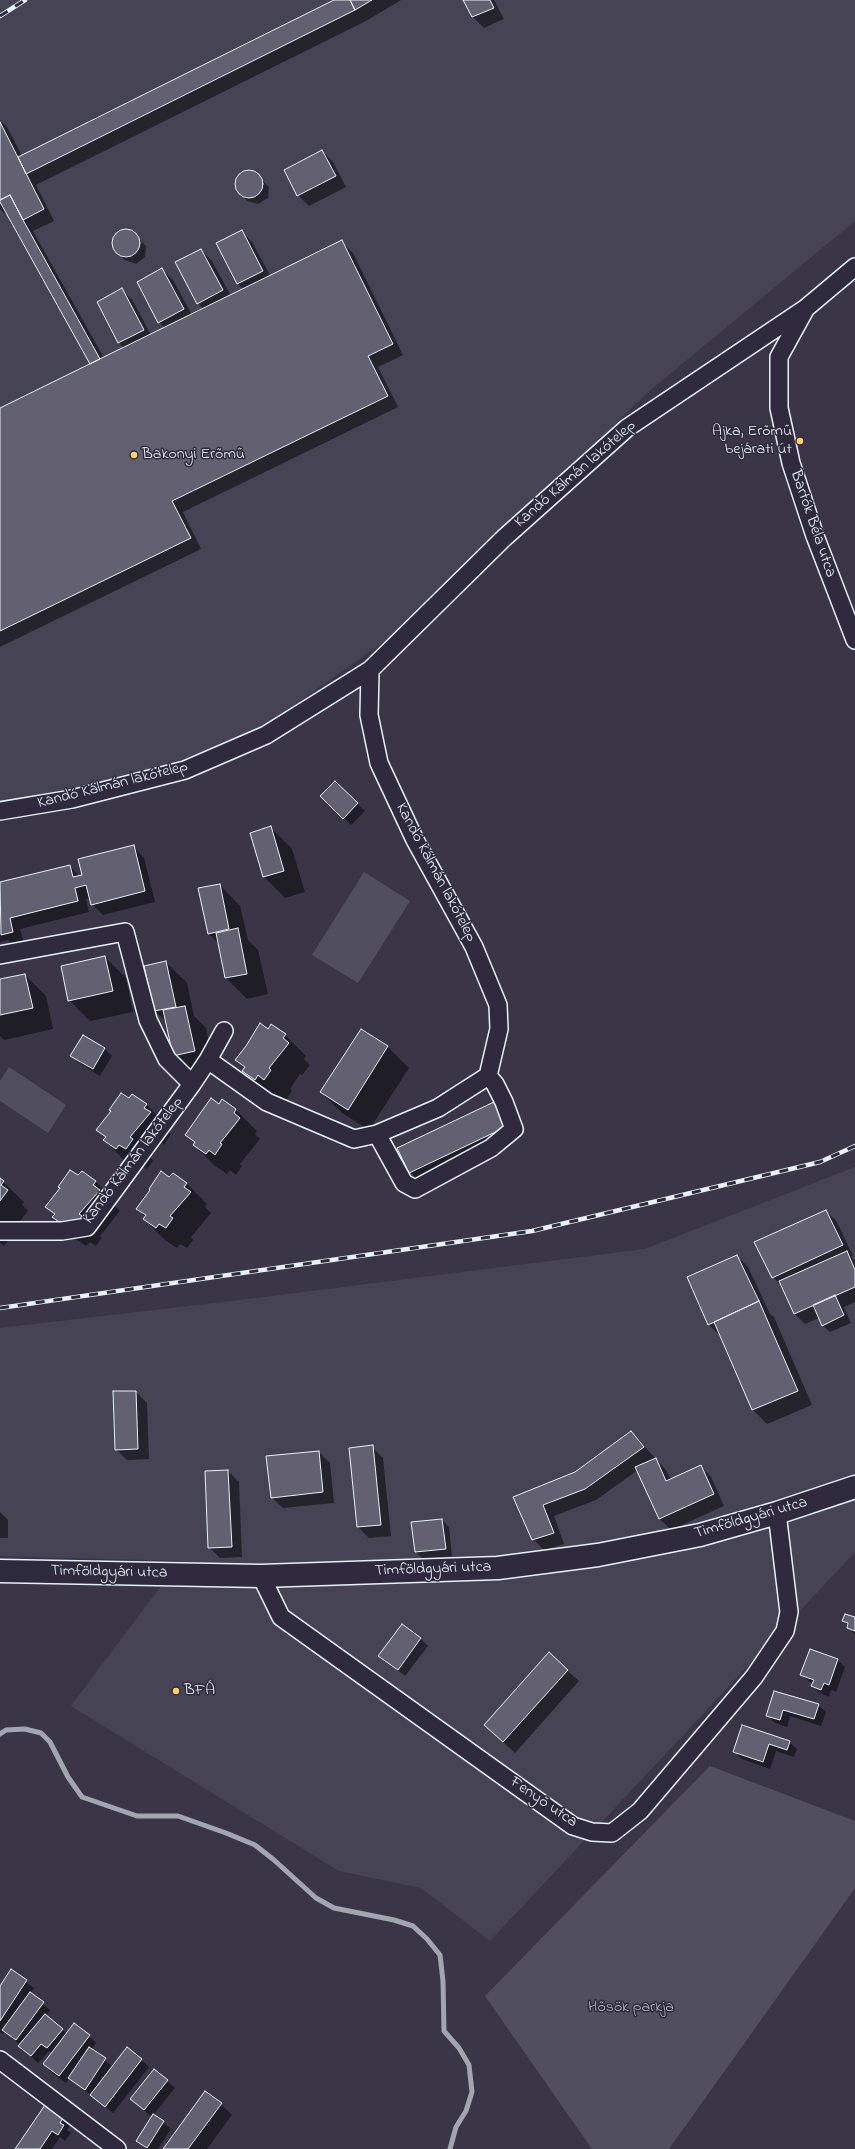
<!DOCTYPE html>
<meta charset="utf-8">
<style>
body{margin:0}
canvas{display:block;background:#3a3648}
</style>
<canvas width="855" height="2149"></canvas>
<script>
const g = document.querySelector('canvas').getContext('2d');
g.lineJoin = 'round';
function fillPath(path, color) {
  g.fillStyle = color;
  g.fill(path, 'evenodd');
}
function poly(rows) {
  const path = new Path2D();
  for (const r of rows) {
    if (r.length === 3) {
      path.moveTo(r[0] + r[2], r[1]);
      path.arc(r[0], r[1], r[2], 0, 2 * Math.PI);
      continue;
    }
    path.moveTo(r[0], r[1]);
    for (let i = 2; i < r.length; i += 2) path.lineTo(r[i], r[i + 1]);
  }
  return path;
}
function stroke(path, color, width, dash) {
  g.strokeStyle = color;
  g.lineWidth = width;
  g.lineCap = dash ? 'butt' : 'round';
  g.setLineDash(dash || []);
  g.stroke(path);
}
function label(font, color, halo, rows, align = 'center') {
  g.font = font + ' "Indie Flower",sans-serif';
  g.lineWidth = 3;
  g.setLineDash([]);
  g.textBaseline = 'middle';
  g.strokeStyle = halo;
  g.fillStyle = color;
  for (const [text, x, y, turn = 0] of rows) {
    g.save();
    g.translate(x, y);
    g.rotate((+turn || 0) * Math.PI / 180);
    g.textAlign = isNaN(turn) ? turn : align;
    if (halo) g.strokeText(text, 0, 0);
    g.fillText(text, 0, 0);
    g.restore();
  }
}
fillPath(poly([
 [0,0,855,0,855,221,648,392,412,622,256,732,109,786,0,806],
 [855,1167,855,1552,490,1941,421,1888,339,1871,71,1706,180,1561,0,1556,0,1328,240,1300,645,1249]
]), '#464354');
fillPath(poly([
 [364,872,410,901,358,983,312,955],
 [9,1067,66,1105,48,1133,0,1101,0,1081],
 [710,1766,855,1821,855,1888,669,2149,592,2149,485,1996]
]), '#504e5f');
fillPath(poly([
 [336,0,401,0,366,21,36,185,54,221,33,231,104,358,124,348,119,343,98,303,122,290,133,301,151,335,165,328,159,322,162,269,173,280,192,315,204,309,198,303,201,250,212,261,231,296,244,290,238,284,217,244,241,231,252,242,271,277,342,242,353,253,403,355,378,367,398,407,183,512,201,549,0,647,0,409,91,364,7,213,5,214,0,209,0,120,7,127,22,156],
 [464,0,494,0,504,19,484,28,473,17],
 [322,151,333,162,346,187,309,206,298,195],
 [243,172,254,172,269,187,268,198,258,204,247,201,240,193,236,183,238,177],
 [121,231,132,232,146,246,145,257,136,264,125,260,117,253,113,242,115,236],
 [335,782,365,811,351,825,321,796],
 [271,828,292,849,305,892,285,898,264,877,251,833],
 [133,846,144,858,155,902,103,915,92,904,90,898,86,899,89,912,20,929,24,943,13,946,8,940,0,942,0,883,70,866,80,877],
 [220,885,240,906,248,940,258,950,268,994,247,999,226,978,219,944,208,933],
 [105,957,126,978,133,1012,90,1021,69,1000],
 [166,962,187,983,194,1016,206,1028,215,1072,195,1076,174,1055,167,1022,155,1011,146,967],
 [25,975,46,996,53,1029,4,1040,0,1036,0,980],
 [268,1030,285,1035,306,1056,304,1059,310,1065,302,1075,300,1074,290,1089,292,1091,286,1100,279,1095,276,1100,264,1091,236,1060],
 [361,1030,388,1047,409,1068,369,1130,342,1113,321,1092],
 [84,1036,105,1049,112,1056,100,1076,79,1063,72,1056],
 [130,1100,146,1104,167,1125,165,1128,171,1134,164,1145,162,1143,151,1158,153,1161,147,1169,140,1165,125,1161,104,1140,106,1138,97,1130],
 [222,1100,236,1110,257,1131,255,1134,260,1139,240,1164,242,1166,236,1175,230,1170,227,1174,215,1166,194,1145,195,1143,187,1135],
 [236,1121,238,1122,218,1147,216,1146],
 [494,1103,505,1114,517,1138,421,1183,410,1172],
 [161,1173,169,1179,186,1183,207,1204,205,1207,211,1213,191,1237,193,1240,187,1248,180,1244,177,1248,165,1240,144,1219,146,1217,137,1209],
 [79,1177,95,1181,116,1202,114,1205,120,1211,100,1236,102,1238,96,1246,90,1242,86,1246,74,1238,54,1217,55,1215,46,1207],
 [0,1179,24,1202,22,1205,28,1211,8,1236,10,1238,4,1246,0,1243],
 [826,1211,837,1222,853,1256,851,1257,855,1261,855,1267,851,1264,855,1272,855,1302,844,1307,851,1323,830,1332,822,1325,819,1318,805,1324,794,1313,782,1286,773,1277],
 [737,1256,748,1267,770,1314,774,1317,812,1405,767,1424,753,1410,721,1336,709,1325,689,1278],
 [136,1392,147,1403,149,1459,127,1460,116,1449],
 [631,1432,666,1470,671,1480,700,1466,711,1477,724,1506,671,1530,660,1519,638,1470,596,1500,554,1516,564,1544,544,1550,533,1539,515,1498,575,1473],
 [372,1447,383,1458,391,1536,369,1538,358,1527],
 [319,1452,330,1463,334,1503,283,1508,271,1497],
 [228,1471,239,1482,242,1557,220,1558,209,1547],
 [0,1512,8,1520,8,1538,0,1538],
 [442,1520,449,1527,452,1556,423,1559,416,1552],
 [855,1618,855,1635,844,1621],
 [420,1638,428,1646,405,1676,380,1656],
 [810,1650,838,1660,845,1667,836,1692,831,1690,829,1697,820,1693,812,1686,813,1684,801,1675],
 [549,1654,579,1681,515,1753,485,1725],
 [775,1692,818,1705,826,1712,821,1726,790,1716,787,1727,775,1723,768,1716],
 [743,1727,789,1742,797,1749,794,1757,776,1751,770,1769,742,1759,734,1752],
 [11,1971,34,1988,30,1994,50,2010,46,2016,67,2034,89,2036,96,2043,91,2050,113,2067,141,2060,149,2067,113,2113,70,2078,66,2083,51,2072,44,2064,52,2053,49,2051,38,2063,5,2031,3,2034,0,2032,0,1988],
 [154,2070,175,2088,153,2115,171,2129,158,2149,146,2149,137,2141,152,2117,139,2106],
 [221,2104,232,2115,207,2149,165,2149],
 [45,2107,70,2126,67,2130,71,2133,65,2141,60,2137,52,2149,17,2149]
]), '#0007');
stroke(poly([
 [0,1734,6,1730,25,1729,41,1733,50,1742,68,1777,82,1797,137,1816,178,1816,226,1833,255,1845,274,1860,316,1898,334,1908,394,1920,413,1926,427,1939,440,1955,443,1981,444,2031,459,2048,469,2065,472,2092,466,2111,456,2127,450,2149]
]), '#a2a6b1', 5);
const building = poly([
 [334,0,350,0,355,10,26,174,18,157,334,0],
 [350,0,372,0,355,10,350,0],
 [463,0,490,0,494,8,472,17,463,0],
 [0,122,44,209,23,220,10,195,0,200,0,122],
 [322,150,336,176,297,196,284,170,322,150],
 [249,184,14],
 [10,195,23,220,100,359,90,364,0,202,0,200,10,195],
 [126,243,14],
 [242,230,263,271,237,284,216,243,242,230],
 [342,240,393,344,368,356,388,396,172,501,191,538,0,631,0,408,342,240],
 [201,249,223,290,197,304,175,262,201,249],
 [162,268,184,309,158,323,137,282,162,268],
 [122,288,144,330,118,343,97,302,122,288],
 [335,781,358,803,343,819,320,796,335,781],
 [271,826,284,871,263,877,250,833,271,826],
 [134,845,145,891,91,905,86,885,75,888,78,901,10,918,13,932,1,935,0,882,70,865,73,877,82,875,78,859,134,845],
 [220,884,229,929,208,934,198,888,220,884],
 [238,928,247,974,225,978,216,933,238,928],
 [105,956,113,991,68,1001,61,966,105,956],
 [166,961,176,1007,154,1011,144,966,166,961],
 [25,974,33,1008,0,1015,0,979,25,974],
 [185,1006,195,1051,173,1056,163,1010,185,1006],
 [260,1023,268,1029,271,1024,286,1034,283,1038,289,1043,269,1068,271,1070,264,1080,258,1075,255,1080,242,1071,245,1067,235,1060,246,1046,260,1023],
 [361,1029,388,1046,348,1110,320,1092,361,1029],
 [83,1035,105,1048,93,1069,70,1056,83,1035],
 [121,1093,129,1098,132,1094,147,1104,144,1108,151,1112,130,1137,133,1139,126,1149,119,1145,116,1149,103,1140,106,1137,96,1130,111,1111,109,1110,121,1093],
 [211,1098,219,1104,222,1099,236,1109,234,1113,240,1118,220,1143,222,1144,215,1155,209,1150,206,1154,193,1145,195,1142,185,1135,211,1098],
 [494,1102,506,1127,409,1173,397,1148,494,1102],
 [70,1170,78,1175,82,1171,96,1181,93,1185,100,1190,79,1214,82,1216,75,1226,65,1226,52,1217,55,1214,45,1207,60,1188,58,1187,70,1170],
 [161,1171,169,1177,173,1173,187,1183,184,1187,191,1192,170,1216,173,1218,166,1228,159,1224,156,1228,143,1219,146,1215,136,1209,150,1190,149,1189,161,1171],
 [0,1178,4,1181,1,1185,8,1190,0,1201,0,1178],
 [826,1210,843,1245,772,1278,754,1242,826,1210],
 [847,1251,855,1270,855,1287,794,1314,779,1281,847,1251],
 [737,1255,759,1301,708,1325,687,1277,737,1255],
 [835,1295,844,1315,822,1326,813,1305,835,1295],
 [759,1301,798,1391,752,1410,714,1322,759,1301],
 [113,1391,136,1391,138,1449,115,1450,113,1391],
 [631,1431,644,1447,585,1489,543,1505,554,1533,532,1540,513,1497,575,1472,631,1431],
 [373,1445,381,1525,357,1527,349,1448,373,1445],
 [319,1451,323,1492,271,1498,266,1456,319,1451],
 [656,1458,666,1481,701,1465,714,1494,659,1519,635,1467,656,1458],
 [228,1470,232,1547,208,1548,205,1471,228,1470],
 [442,1519,446,1549,415,1552,411,1522,442,1519],
 [845,1614,855,1617,855,1631,847,1628,848,1623,842,1621,845,1614],
 [402,1624,421,1638,398,1670,378,1656,402,1624],
 [810,1649,838,1659,829,1685,824,1683,821,1690,811,1686,814,1680,800,1675,810,1649],
 [549,1652,568,1670,503,1742,484,1725,549,1652],
 [774,1691,819,1704,814,1719,783,1710,780,1720,766,1716,774,1691],
 [742,1725,790,1741,787,1750,769,1744,763,1762,733,1752,742,1725],
 [11,1969,27,1980,0,2021,0,1986,11,1969],
 [30,1992,44,2002,16,2040,2,2030,30,1992],
 [45,2014,63,2029,47,2048,41,2044,31,2056,18,2046,45,2014],
 [74,2023,90,2035,59,2076,43,2064,74,2023],
 [89,2047,106,2058,85,2090,68,2078,89,2047],
 [127,2047,142,2059,105,2107,90,2095,127,2047],
 [154,2069,168,2080,144,2110,130,2099,154,2069],
 [205,2091,222,2103,188,2149,163,2149,205,2091],
 [45,2105,63,2118,60,2123,64,2125,58,2135,52,2131,40,2149,15,2149,45,2105],
 [153,2114,164,2121,147,2148,136,2141,153,2114]
]);
fillPath(building, '#636171');
stroke(building, '#e8f1f8', 1);
const minor = poly([
 [855,267,806,308,779,357,779,408,791,463,815,536,855,640],
 [0,811,72,799,185,770,266,735,370,670,504,538,627,428,806,308],
 [0,955,125,932,148,1020,167,1059,192,1084],
 [208,1060,224,1031],
 [377,1134,404,1183,415,1189,491,1148,514,1129,504,1102,495,1084,488,1076],
 [0,1231,62,1231,87,1227,192,1084,208,1060,267,1102,354,1139,377,1134,438,1108,488,1076,499,1029,498,1005,474,947,415,840,379,763,369,715,370,670],
 [261,1576,281,1617,573,1826,592,1832,612,1833,640,1811,754,1677,785,1631,789,1612,777,1513],
 [0,2060,117,2149]
]);
const secondary = poly([
 [0,1571,261,1576,498,1568,598,1555,700,1535,777,1513,855,1487]
]);
stroke(minor, '#e8f1f8', 20);
stroke(secondary, '#e8f1f8', 25);
stroke(minor, '#2f2a3d', 17);
stroke(secondary, '#2f2a3d', 22);
const rail = poly([
 [0,16,25,0],
 [0,1308,532,1231,820,1162,855,1146]
]);
stroke(rail, '#e8f1f8', 4.5);
stroke(rail, '#2f2a3d', 3, [9]);
for (const [x, y, r, color] of [
 [800,441,4,"#ffd166"],
 [134,455,4,"#ffd166"],
 [176,1691,4,"#ffd166"]
]) {
  const dot = new Path2D();
  dot.arc(x, y, r, 0, 2 * Math.PI);
  g.fillStyle = color;
  g.fill(dot);
  stroke(dot, '#2f2a3d', 1.5);
}
label('16px', '#e8f1f8', '#2f2a3d', [
 ["Ajka, Erőmű",792,432,"right"],
 ["bejárati út",792,450,"right"],
 ["Bakonyi Erőmű",142,455],
 ["BFÁ",184,1691]
], 'left');
label('16px', '#e8f1f8', '#2f2a3d', [
 ["Kandó Kálmán lakótelep",576,475,-41],
 ["Bartók Béla utca",812,524,71],
 ["Kandó Kálmán lakótelep",113,786,-14],
 ["Kandó Kálmán lakótelep",435,873,62],
 ["Kandó Kálmán lakótelep",134,1161,-53],
 ["Timföldgyári utca",751,1519,-16],
 ["Timföldgyári utca",433,1570,-2],
 ["Timföldgyári utca",109,1573,1],
 ["Fenyő utca",543,1803,34]
]);
label('16px', '#b3b8c2', '#2f2a3d', [
 ["Hősök parkja",631,2008]
]);
</script>
